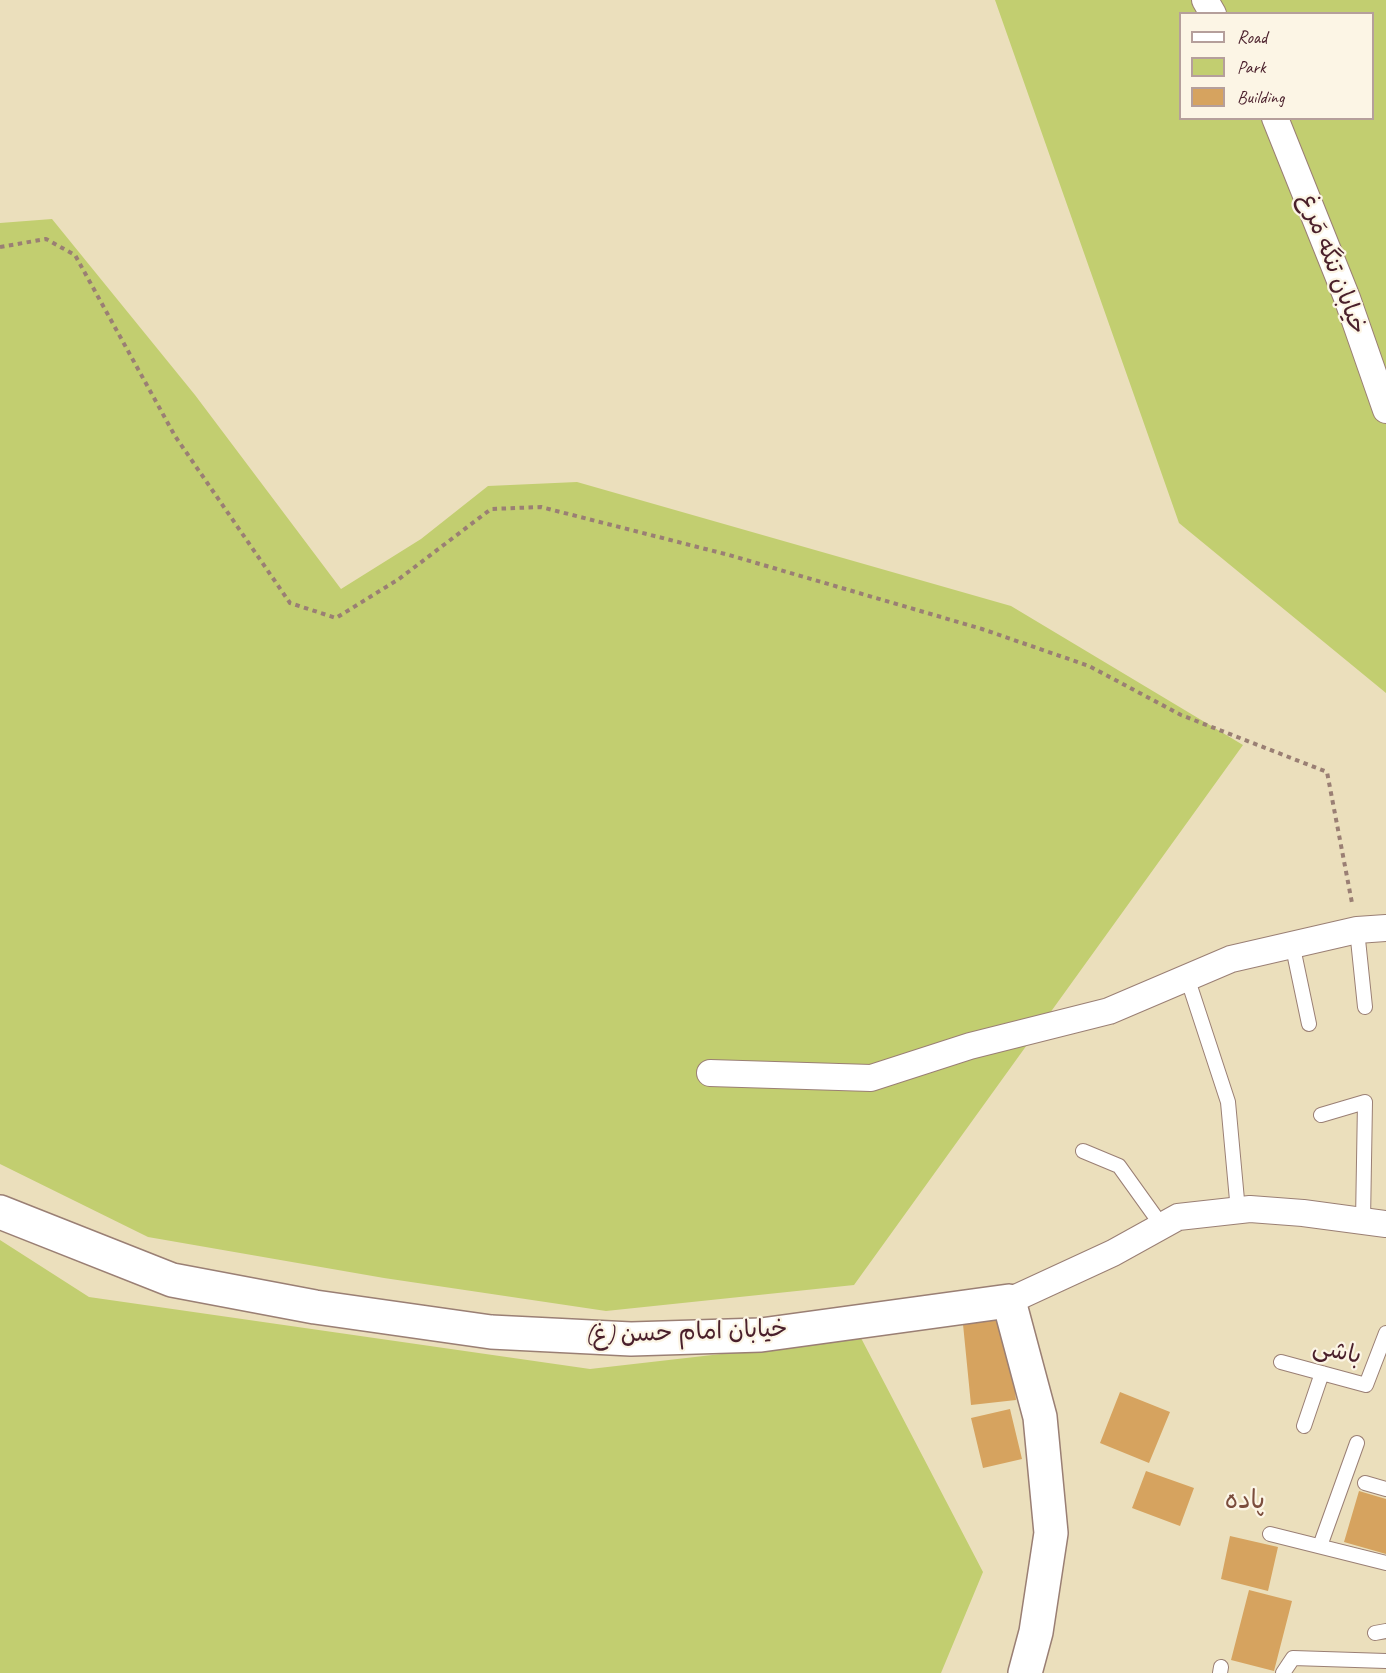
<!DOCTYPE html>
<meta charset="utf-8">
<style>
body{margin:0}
#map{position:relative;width:1386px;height:1673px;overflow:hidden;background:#ebdfbc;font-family:Caveat,sans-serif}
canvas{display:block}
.legend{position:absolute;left:1179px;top:12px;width:195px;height:108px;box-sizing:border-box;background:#fcf5e5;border:2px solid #b59f9b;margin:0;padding:8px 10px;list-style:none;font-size:18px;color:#4a1f2b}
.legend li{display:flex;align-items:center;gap:12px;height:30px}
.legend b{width:30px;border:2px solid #b59f9b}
</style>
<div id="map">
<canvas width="1386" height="1673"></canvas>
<ul class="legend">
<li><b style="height:8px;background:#fff"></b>Road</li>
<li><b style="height:16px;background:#c2ce70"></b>Park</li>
<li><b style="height:16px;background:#d6a35f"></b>Building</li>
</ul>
</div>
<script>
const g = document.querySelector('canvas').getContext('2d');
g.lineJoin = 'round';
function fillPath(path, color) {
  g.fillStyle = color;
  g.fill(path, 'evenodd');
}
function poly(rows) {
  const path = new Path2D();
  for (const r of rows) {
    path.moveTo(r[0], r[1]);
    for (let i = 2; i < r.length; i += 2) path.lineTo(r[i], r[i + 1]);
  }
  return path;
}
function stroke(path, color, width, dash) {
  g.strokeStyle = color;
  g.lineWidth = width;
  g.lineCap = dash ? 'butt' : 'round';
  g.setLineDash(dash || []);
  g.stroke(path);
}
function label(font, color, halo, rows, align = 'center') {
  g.font = font + ' Caveat,"Playpen Sans Arabic",sans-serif';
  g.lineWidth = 4.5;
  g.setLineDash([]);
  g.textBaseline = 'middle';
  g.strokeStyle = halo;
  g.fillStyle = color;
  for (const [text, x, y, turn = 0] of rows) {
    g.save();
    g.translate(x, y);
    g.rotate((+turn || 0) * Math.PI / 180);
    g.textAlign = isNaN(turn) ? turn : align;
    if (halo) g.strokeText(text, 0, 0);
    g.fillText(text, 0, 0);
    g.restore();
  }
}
fillPath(poly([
 [995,0,1386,0,1386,693,1179,523],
 [1180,14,1372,14,1372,118,1180,118],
 [52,219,195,395,341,589,421,539,488,486,577,482,1011,606,1243,745,854,1285,606,1311,384,1278,148,1237,0,1164,0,223],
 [0,1240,89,1297,590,1369,861,1338,983,1572,941,1673,0,1673]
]), '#c2ce70');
fillPath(poly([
 [1007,1310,1016,1400,971,1405,962,1314],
 [1120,1392,1170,1412,1149,1463,1100,1443],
 [1010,1409,1022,1459,983,1468,971,1418],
 [1146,1471,1194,1488,1180,1526,1132,1508],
 [1359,1491,1386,1499,1386,1554,1344,1542],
 [1230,1536,1278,1547,1268,1591,1221,1579],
 [1249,1590,1292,1601,1274,1671,1231,1660]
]), '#d6a35f');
const lane = poly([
 [1357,930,1365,1007],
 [1292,943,1309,1024],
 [1187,977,1228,1102,1238,1211],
 [1321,1115,1365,1102,1363,1221],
 [1083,1151,1119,1166,1162,1226],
 [1281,1362,1366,1385,1386,1333],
 [1304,1426,1322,1373],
 [1365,1483,1386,1489],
 [1270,1534,1386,1563],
 [1320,1546,1357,1443],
 [1375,1633,1386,1631],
 [1220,1673,1221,1667],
 [1283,1673,1293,1658,1386,1661]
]);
const street = poly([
 [1205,0,1213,14],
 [1275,118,1347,298,1386,410],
 [710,1073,871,1078,970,1046,1109,1011,1231,959,1357,930,1386,928],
 [1009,1301,1113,1253,1178,1217,1250,1209,1303,1213,1386,1224]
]);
const secondary = poly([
 [0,1212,172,1280,315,1307,491,1332,631,1339,761,1335,1009,1301,1040,1417,1051,1533,1036,1632,1025,1673]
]);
stroke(lane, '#9a7f74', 16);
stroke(street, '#9a7f74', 28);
stroke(secondary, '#9a7f74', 36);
stroke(poly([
 [0,247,46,239,75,255,175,436,290,603,336,618,399,579,491,509,541,507,729,555,982,629,1089,666,1181,715,1327,772,1352,903]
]), '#9a7f74', 4, [4.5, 4.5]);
stroke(lane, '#fff', 14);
stroke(street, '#fff', 26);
stroke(secondary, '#fff', 33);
label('24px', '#4a1f2b', '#fcf5e5', [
 ["خیابان تنگه مَرغ",1332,264,69],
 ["خیابان امام حسن (غ)",686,1333,-2],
 ["باشی",1337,1352,12]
]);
label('26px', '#7b4d3d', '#fcf5e5', [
 ["پاده",1245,1501]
]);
</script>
